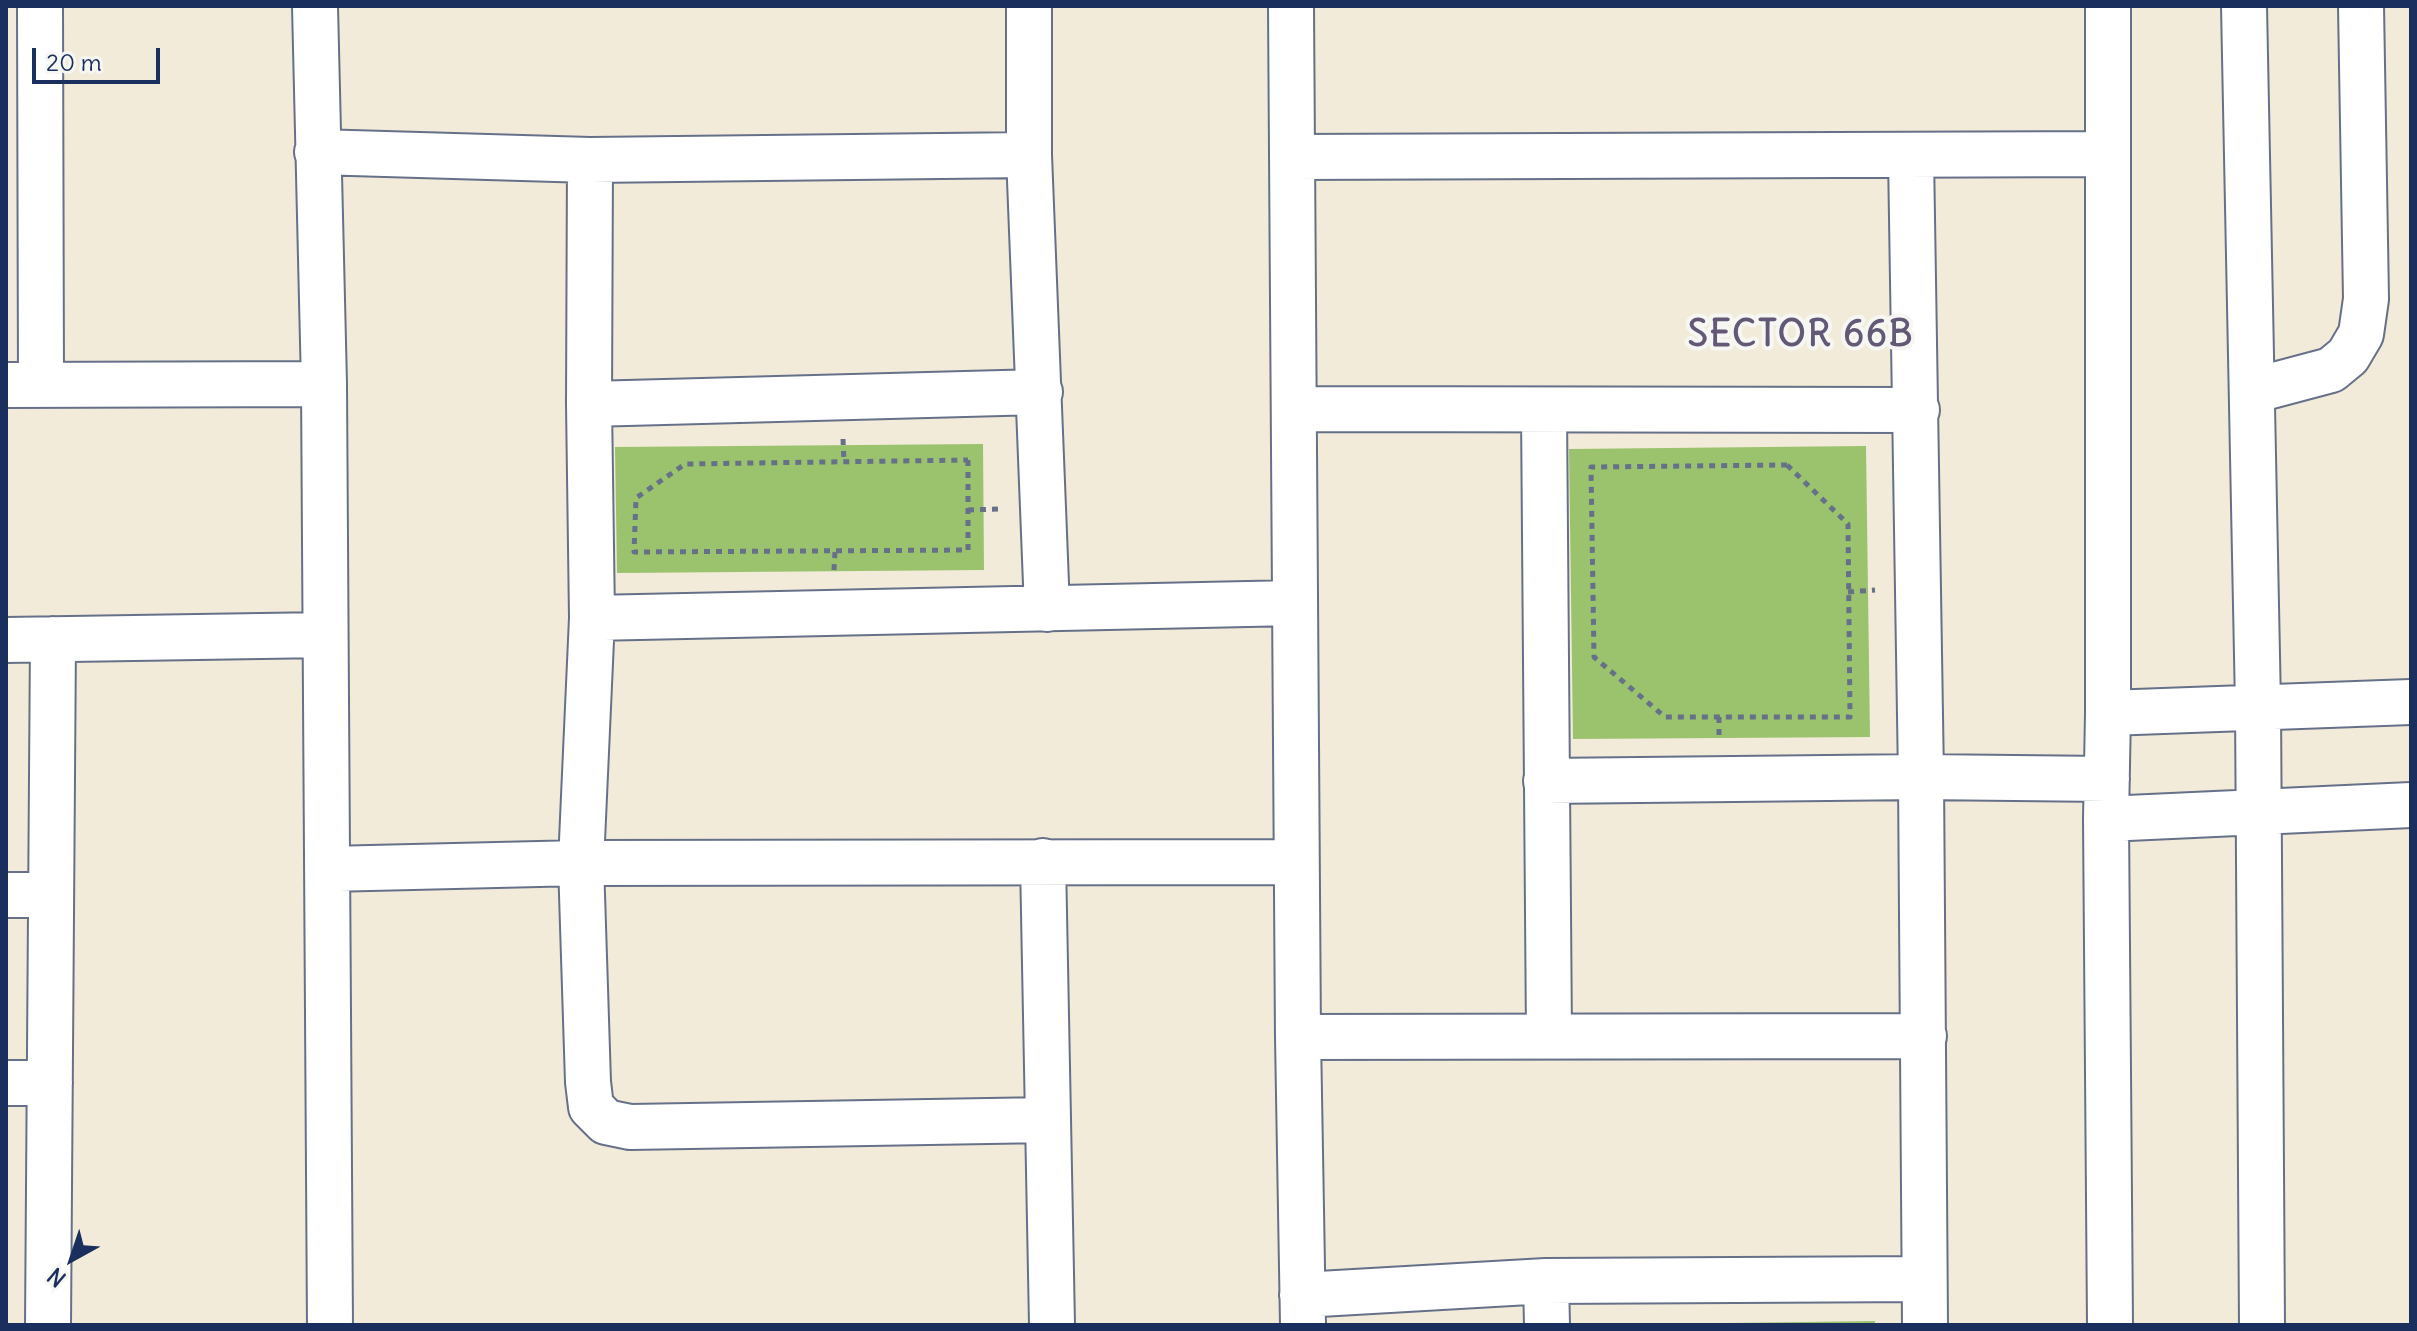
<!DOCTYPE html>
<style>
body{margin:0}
#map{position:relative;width:2417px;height:1331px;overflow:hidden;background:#f2ebd9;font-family:Delius,sans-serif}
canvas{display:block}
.frame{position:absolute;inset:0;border:8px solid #1b2f5e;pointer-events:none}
.north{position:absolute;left:32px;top:1219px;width:80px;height:80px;-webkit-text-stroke:6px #f6f6f2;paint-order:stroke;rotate:220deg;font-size:22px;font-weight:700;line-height:32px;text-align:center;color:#1b2f5e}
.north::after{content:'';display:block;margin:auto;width:28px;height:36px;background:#1b2f5e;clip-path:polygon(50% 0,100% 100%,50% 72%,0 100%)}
.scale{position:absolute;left:32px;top:48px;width:128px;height:36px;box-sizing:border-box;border:4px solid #1b2f5e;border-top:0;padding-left:10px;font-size:24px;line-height:28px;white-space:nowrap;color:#1b2f5e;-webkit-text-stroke:6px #f6f6f2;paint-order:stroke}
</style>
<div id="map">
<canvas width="2417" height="1331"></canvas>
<div class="frame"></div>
<div class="north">N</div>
<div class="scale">20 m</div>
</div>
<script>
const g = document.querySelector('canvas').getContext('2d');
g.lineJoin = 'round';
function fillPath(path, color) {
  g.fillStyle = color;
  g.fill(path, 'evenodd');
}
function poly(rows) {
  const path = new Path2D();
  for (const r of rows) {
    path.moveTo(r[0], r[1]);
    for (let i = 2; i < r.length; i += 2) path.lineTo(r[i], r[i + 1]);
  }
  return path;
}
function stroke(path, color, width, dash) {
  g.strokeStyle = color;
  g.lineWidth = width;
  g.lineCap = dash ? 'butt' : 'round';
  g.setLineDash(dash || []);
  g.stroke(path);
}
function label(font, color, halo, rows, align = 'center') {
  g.font = font + ' Delius,sans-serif';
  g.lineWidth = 8;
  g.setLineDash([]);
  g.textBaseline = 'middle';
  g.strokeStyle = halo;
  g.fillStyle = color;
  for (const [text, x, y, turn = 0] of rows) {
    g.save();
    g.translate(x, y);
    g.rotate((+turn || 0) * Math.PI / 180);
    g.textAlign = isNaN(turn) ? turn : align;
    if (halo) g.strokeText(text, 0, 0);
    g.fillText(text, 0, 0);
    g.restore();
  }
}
fillPath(poly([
 [983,444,984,570,617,573,615,447],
 [1866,446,1870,737,1573,739,1569,449],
 [1875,1321,1875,1325,1580,1325]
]), '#9bc26d');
const minor = poly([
 [40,6,41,384],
 [315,6,324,384,330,1325],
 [1029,6,1029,155,1047,609],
 [1291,6,1298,1037,1303,1325],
 [2108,6,2108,713,2106,819,2110,1325],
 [2244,6,2258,705,2262,1325],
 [317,152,590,160,1029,155],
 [1911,156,1921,777,1925,1325],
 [1293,157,2108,154],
 [590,160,589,404,592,618,581,863,588,1082,591,1107,606,1122,630,1127,1048,1120],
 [6,385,324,384],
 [2252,391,2331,370,2348,356,2361,334,2366,299,2361,6],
 [589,404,1040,392],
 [1294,409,1917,410],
 [1544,410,1549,1036],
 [592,618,1295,603],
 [6,640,325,635],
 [2108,713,2411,702],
 [1546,781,1921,777,2107,779],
 [2106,819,2411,805],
 [1043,861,1052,1325],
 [328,869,581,863,1296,862],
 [6,895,51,895],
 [1298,1037,1924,1036],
 [6,1083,50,1083],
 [1546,1281,1547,1325],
 [1302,1295,1546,1281,1924,1279],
 [48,1325,53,639]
]);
stroke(minor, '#667189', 48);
stroke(poly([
 [843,439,844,462],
 [968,460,968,550,634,552,636,498,685,464,968,460],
 [1787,465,1848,524,1850,717,1665,717,1594,657,1591,467,1787,465],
 [968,510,999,509],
 [834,570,835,551],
 [1848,592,1875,590],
 [1719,717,1719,736]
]), '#667189', 5, [6, 6]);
stroke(minor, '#fff', 44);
g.letterSpacing = '2px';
label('bold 36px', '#635977', '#f6f6f2', [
 ["SECTOR 66B",1801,336]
]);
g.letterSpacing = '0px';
</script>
